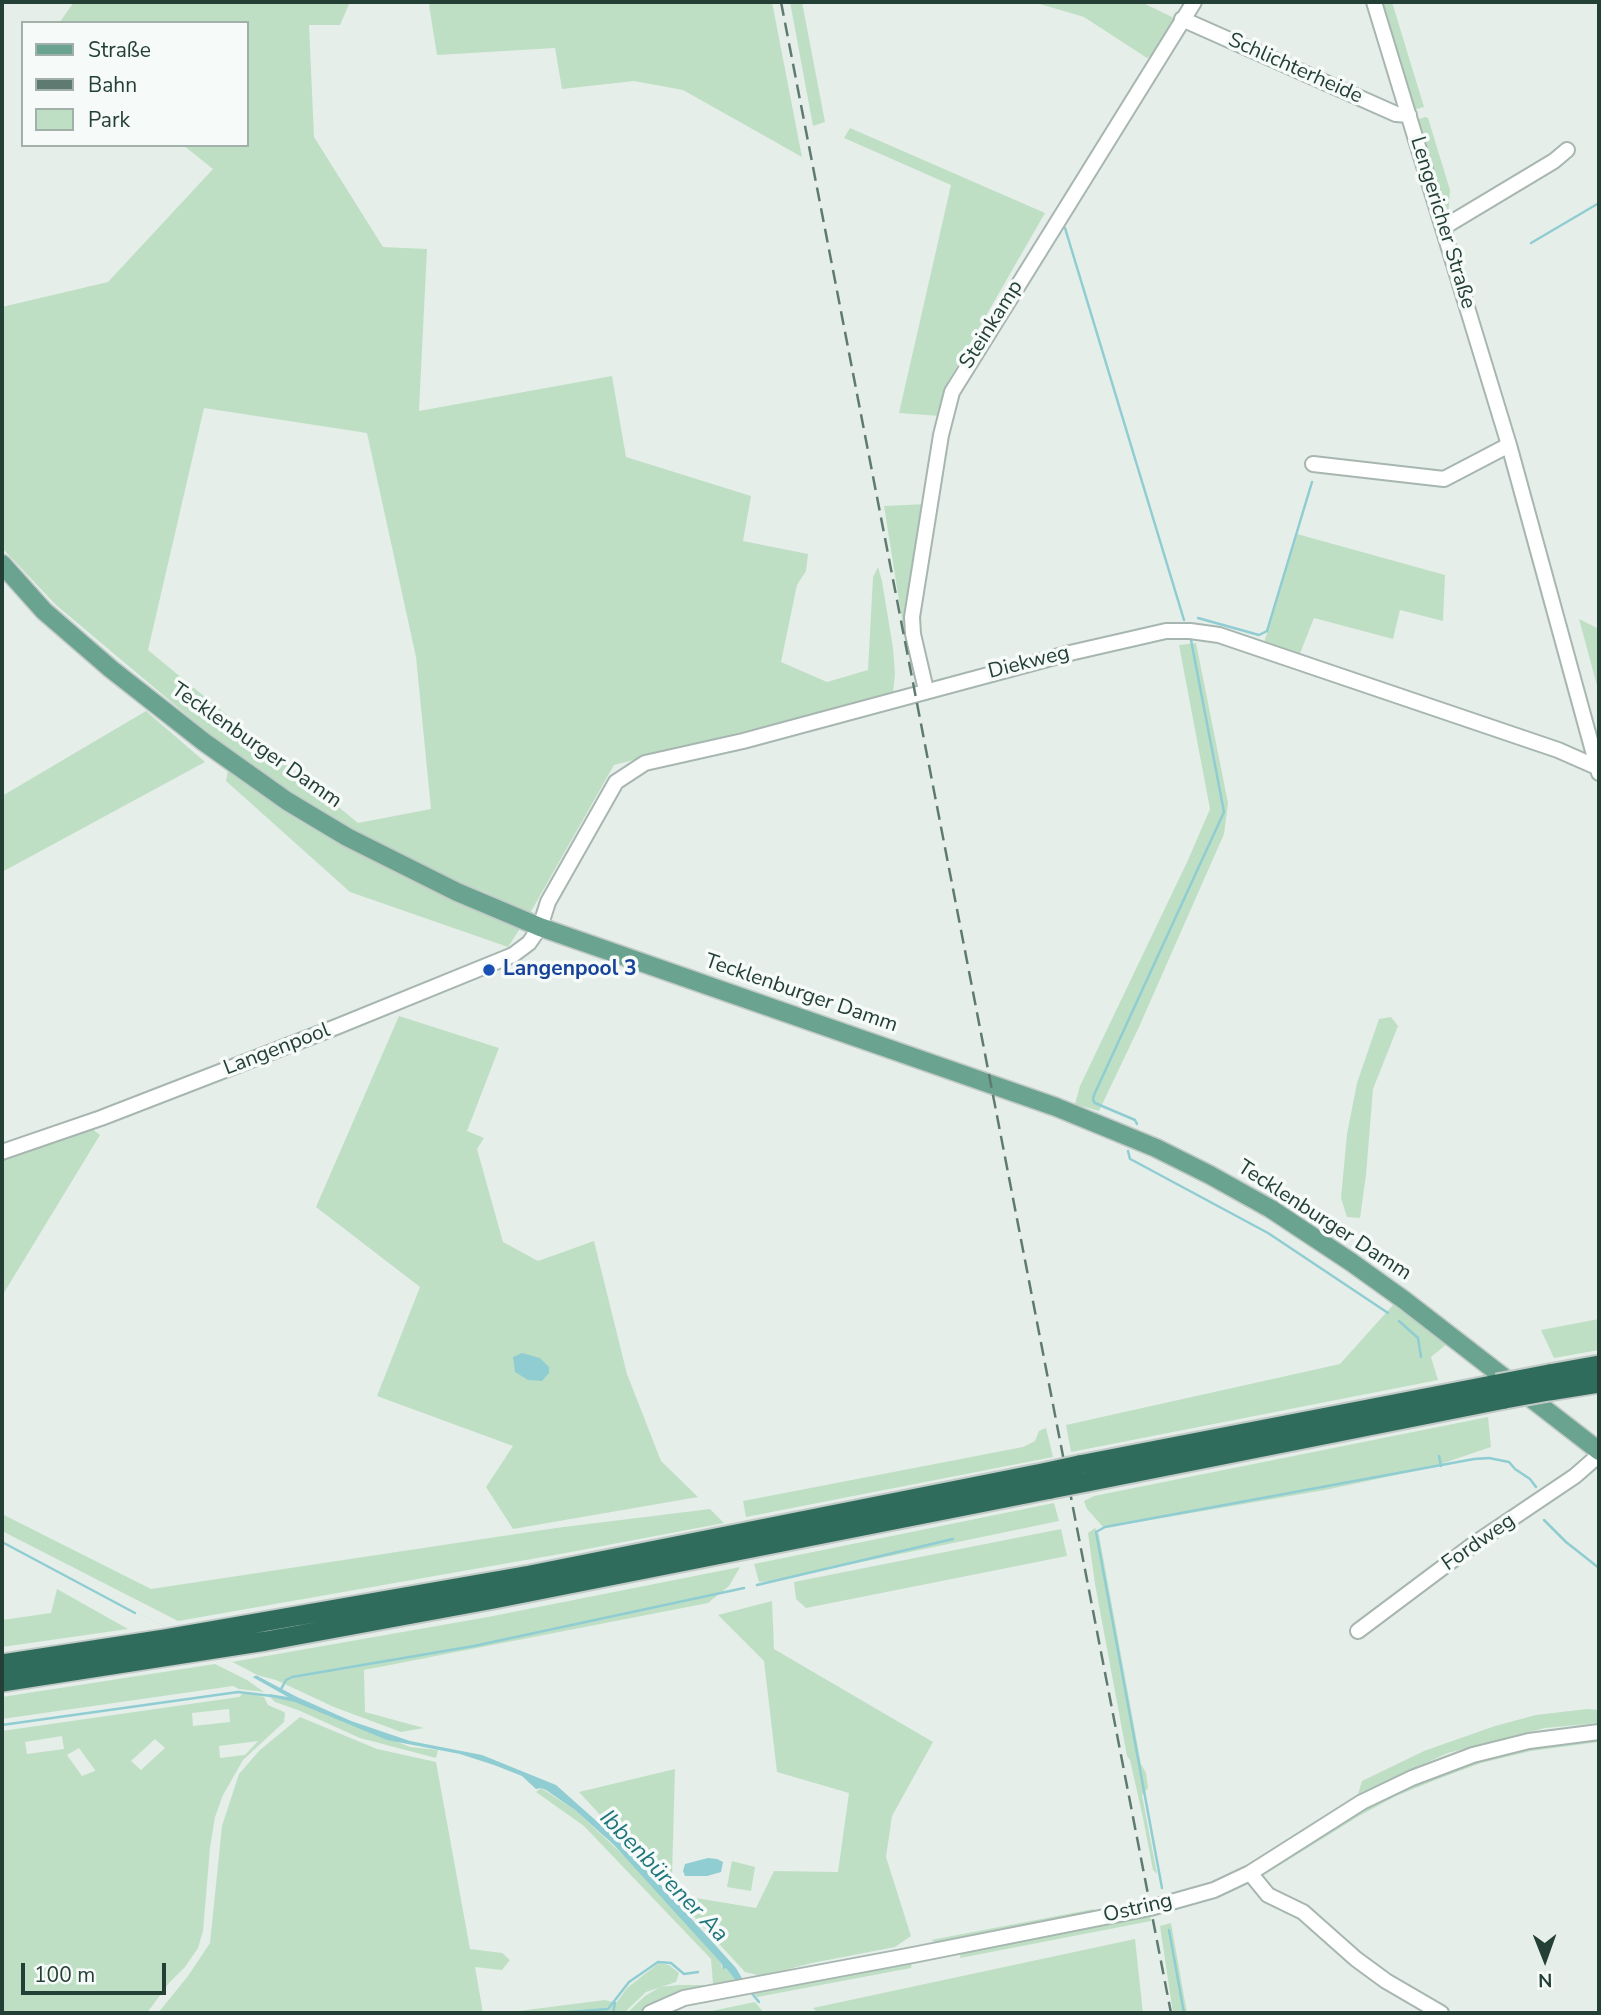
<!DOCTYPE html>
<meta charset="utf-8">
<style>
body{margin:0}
#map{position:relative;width:1601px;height:2015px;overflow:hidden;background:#e5eee9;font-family:"Nunito Sans",sans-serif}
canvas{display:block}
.frame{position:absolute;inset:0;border:4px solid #244036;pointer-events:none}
.legend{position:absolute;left:21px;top:21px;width:228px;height:126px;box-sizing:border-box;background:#f6faf8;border:2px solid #a2b0aa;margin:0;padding:9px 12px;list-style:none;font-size:21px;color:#244036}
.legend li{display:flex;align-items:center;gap:14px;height:35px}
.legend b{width:35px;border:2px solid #a2b0aa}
.north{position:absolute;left:1510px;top:1924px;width:70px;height:70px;-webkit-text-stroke:5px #f6faf8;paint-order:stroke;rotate:179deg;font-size:19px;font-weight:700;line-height:28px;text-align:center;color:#244036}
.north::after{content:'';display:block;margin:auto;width:24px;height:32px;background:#244036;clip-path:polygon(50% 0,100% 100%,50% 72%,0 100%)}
.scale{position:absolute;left:21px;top:1963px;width:145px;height:32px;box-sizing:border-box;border:4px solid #244036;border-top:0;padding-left:9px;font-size:21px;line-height:24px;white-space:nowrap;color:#244036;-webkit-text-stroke:5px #f6faf8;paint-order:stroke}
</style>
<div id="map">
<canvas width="1601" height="2015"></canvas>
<div class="frame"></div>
<ul class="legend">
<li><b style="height:9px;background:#6aa390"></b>Straße</li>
<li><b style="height:9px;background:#5f7b71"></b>Bahn</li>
<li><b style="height:19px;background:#bfdfc5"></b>Park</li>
</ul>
<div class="north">N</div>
<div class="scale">100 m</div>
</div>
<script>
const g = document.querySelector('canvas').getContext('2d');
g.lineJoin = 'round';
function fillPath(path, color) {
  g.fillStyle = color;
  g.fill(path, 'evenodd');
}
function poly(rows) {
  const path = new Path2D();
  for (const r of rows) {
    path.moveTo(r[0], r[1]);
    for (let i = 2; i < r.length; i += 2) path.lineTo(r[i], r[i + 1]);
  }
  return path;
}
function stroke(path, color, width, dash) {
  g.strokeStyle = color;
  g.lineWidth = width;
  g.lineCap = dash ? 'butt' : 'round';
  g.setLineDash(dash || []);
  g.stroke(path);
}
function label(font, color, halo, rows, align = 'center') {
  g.font = font + ' "Nunito Sans",sans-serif';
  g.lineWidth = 7;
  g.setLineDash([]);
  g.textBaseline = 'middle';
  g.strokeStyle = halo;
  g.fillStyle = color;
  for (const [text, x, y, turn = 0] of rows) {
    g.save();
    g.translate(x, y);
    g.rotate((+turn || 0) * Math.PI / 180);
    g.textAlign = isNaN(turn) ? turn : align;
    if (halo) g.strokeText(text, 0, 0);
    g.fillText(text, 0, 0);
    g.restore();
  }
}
fillPath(poly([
 [74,2,350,2,340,25,309,25,314,137,383,247,427,249,419,411,612,376,626,457,751,496,743,541,808,554,806,571,797,585,781,662,827,682,868,670,873,577,878,567,882,581,893,648,895,674,893,693,614,765,529,915,508,907,485,892,442,877,310,808,232,753,56,605,2,548,2,307,108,282,213,169,183,145,247,145,247,23,59,23],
 [204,408,367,433,416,657,431,809,358,823,148,650],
 [433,2,772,2,802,157,683,90,634,81,562,89,555,48,437,55,429,5],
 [790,2,802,2,825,122,813,126],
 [1033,2,1141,2,1174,18,1176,24,1158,52,1147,58,1084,17],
 [1379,2,1392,2,1424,107,1414,110],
 [1425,117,1428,118,1450,190,1448,218,1445,217,1417,120],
 [850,128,1045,213,949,380,940,416,899,413,951,185,844,138],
 [926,504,907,614,920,686,917,686,902,619,884,506],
 [1297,534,1445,575,1443,621,1400,610,1393,639,1314,618,1299,656,1264,643],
 [1579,619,1599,629,1599,693],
 [1196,643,1228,803,1224,834,1139,1027,1099,1111,1075,1104,1080,1086,1188,860,1210,809,1179,645],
 [146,711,205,762,2,872,2,796],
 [228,771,307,824,353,850,408,879,521,927,508,947,350,892,226,781],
 [399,1016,499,1048,467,1131,484,1138,477,1149,503,1242,538,1261,594,1241,627,1374,661,1461,698,1497,513,1529,486,1487,513,1446,377,1396,420,1287,316,1207],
 [1391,1017,1398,1026,1373,1089,1366,1175,1360,1218,1347,1217,1341,1198,1347,1134,1357,1083,1379,1019],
 [91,1128,100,1135,2,1296,2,1158],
 [1393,1305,1448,1343,1431,1357,1438,1380,1071,1452,1066,1425,1340,1364],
 [1599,1319,1599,1350,1554,1358,1541,1330],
 [1488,1417,1491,1447,1429,1468,1325,1490,1104,1528,1087,1509,1084,1501,1094,1496],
 [1046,1428,1053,1457,746,1517,743,1501,1023,1447,1035,1441,1039,1431],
 [1054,1503,1059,1521,770,1581,759,1582,754,1564],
 [710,1509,724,1523,560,1554,178,1621,2,1531,2,1514,151,1589,556,1528],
 [1095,1528,1099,1535,1141,1764,1146,1773,1148,1788,1142,1795,1157,1874,1153,1870,1143,1818,1130,1760,1127,1756,1095,1584,1088,1533],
 [1061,1529,1067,1556,806,1608,796,1599,794,1582],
 [740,1567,729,1586,708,1603,364,1670,365,1712,424,1728,401,1732,334,1707,276,1680,257,1675,232,1662,488,1617],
 [57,1589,128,1629,2,1647,2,1620,51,1613],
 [772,1601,774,1649,933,1742,892,1816,886,1857,911,1936,895,1947,812,1963,762,1976,745,1972,579,1792,675,1769,672,1875,690,1897,756,1908,774,1871,838,1872,849,1793,777,1772,764,1661,718,1615],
 [215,1664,247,1680,264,1692,239,1689,233,1686,2,1719,2,1697],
 [248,1693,264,1697,268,1705,282,1711,285,1713,284,1722,243,1760,223,1795,215,1817,210,1848,203,1931,198,1948,185,1967,169,1983,147,2013,2,2013,2,1731,239,1697,242,1694],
 [229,1709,230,1722,193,1726,192,1713],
 [62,1736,64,1749,27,1754,25,1742],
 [155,1739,165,1748,141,1770,131,1761],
 [258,1741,245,1755,220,1758,219,1746],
 [79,1748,95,1770,95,1771,82,1776,67,1755],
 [270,1697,295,1701,410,1747,438,1750,436,1758,360,1738,298,1710,275,1702],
 [1587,1709,1599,1710,1599,1723,1545,1728,1448,1753,1358,1794,1362,1781,1424,1751,1495,1726,1536,1715],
 [300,1717,377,1749,436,1762,470,1949,502,1953,510,1960,502,1970,475,1967,483,2013,158,2013,188,1976,210,1943,222,1826,239,1774,260,1750],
 [1599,1737,1599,1742,1531,1751,1481,1763,1438,1779,1396,1796,1359,1816,1264,1875,1264,1870,1314,1837,1390,1793,1448,1770,1493,1755,1546,1743],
 [541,1788,575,1810,635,1866,722,1964,721,1967,726,1968,736,1981,713,1984,711,1959,584,1826,536,1792],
 [732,1861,755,1867,751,1891,727,1887],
 [1094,1909,1090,1914,937,1943,931,1940],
 [1150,1915,1151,1921,960,1958,961,1951],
 [1171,1923,1187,2013,1173,2013,1160,1926],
 [1135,1939,1143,2013,818,2013,813,2008],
 [912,1962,911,1968,757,1997,753,1991,770,1987,776,1989,785,1988,792,1982],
 [659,1963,669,1965,679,1973,676,1982,646,1992,624,2013,503,2013,605,2000,616,2003,627,1988],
 [679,1985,704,1985,701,1989,682,1992,663,1999,637,2013,627,2013,645,1996,660,1987],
 [755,2002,764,2013,702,2013]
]), '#bfdfc5');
fillPath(poly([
 [522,1353,540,1358,549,1367,549,1373,542,1381,528,1380,515,1372,513,1357],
 [137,1612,297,1697,351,1721,410,1741,482,1755,556,1785,629,1850,736,1968,743,1980,736,1981,726,1968,723,1969,722,1964,614,1845,575,1810,546,1790,541,1788,536,1789,522,1776,494,1765,460,1754,387,1740,295,1702,270,1697,269,1694,288,1697],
 [708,1858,717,1859,723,1862,721,1872,707,1876,685,1876,683,1871,685,1864]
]), '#8fcdd2');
fillPath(poly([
 [137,1612,257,1675,249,1679,131,1617]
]), '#e5eee9');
stroke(poly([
 [1065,228,1184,620],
 [1531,243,1599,203],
 [1198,618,1259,635,1267,631,1312,482],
 [1137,1124,1135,1120,1095,1103,1093,1100,1094,1095,1224,812,1191,640],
 [1128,1151,1130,1159,1134,1161,1268,1233,1388,1313],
 [1399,1321,1418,1338,1421,1357],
 [1439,1456,1441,1466],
 [1544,1520,1566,1542,1599,1568],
 [2,1542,135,1613],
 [757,1585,953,1539],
 [280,1691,286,1680,292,1677,474,1646,744,1588],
 [2,1725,238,1692,272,1696],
 [1162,1888,1096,1532,1105,1527,1474,1459,1489,1458,1509,1462,1515,1469,1530,1479,1536,1487],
 [1169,1930,1184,2013],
 [750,1991,759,2002],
 [556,2013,608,2009,629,1982,658,1962,671,1963,684,1974,698,1972],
 [613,2013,615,2003]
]), '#8fcdd2', 2.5);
const minor = poly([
 [1374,2,1509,445,1599,773],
 [1182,19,1396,114,1409,115],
 [1444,227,1554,161,1567,150],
 [1313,464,1444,479,1509,445],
 [926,690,913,634,912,617,941,435,952,392,1194,2],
 [2,1152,101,1118,336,1027,513,955,529,943,540,927,548,902,616,782,645,763,743,741,1070,653,1166,631,1190,631,1219,635,1558,750,1599,768],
 [1358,1631,1474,1544,1575,1476,1599,1455],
 [1250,1873,1268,1895,1303,1912,1356,1959,1386,1981,1441,2013],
 [650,2013,684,1998,913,1955,1150,1908,1214,1890,1250,1873,1362,1802,1412,1778,1473,1755,1529,1741,1599,1732]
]);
const major = poly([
 [2,564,44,611,111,669,204,742,287,801,347,837,457,892,540,927,1056,1107,1156,1148,1210,1175,1271,1209,1351,1262,1404,1300,1599,1451]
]);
const highway = poly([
 [1549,1374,1599,1365],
 [1549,1391,1599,1383],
 [1079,1465,1497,1384],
 [1087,1482,1505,1399],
 [2,1664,165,1639,530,1575,1047,1472],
 [2,1682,266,1641,494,1599,1051,1489]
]);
stroke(minor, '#a7b6b0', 18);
stroke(major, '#c2cac7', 21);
stroke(highway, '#c2cac7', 23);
stroke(minor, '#fff', 14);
stroke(major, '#6aa390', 18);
stroke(highway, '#306c5b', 19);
stroke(poly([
 [781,2,1171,2013]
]), '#5f7b71', 2.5, [14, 7]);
const highwayBridge = poly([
 [1497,1384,1549,1374],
 [1505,1399,1549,1391],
 [1047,1472,1079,1465],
 [1051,1489,1087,1482]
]);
stroke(highwayBridge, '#c2cac7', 23, []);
stroke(highwayBridge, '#306c5b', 19);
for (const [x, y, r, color] of [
 [489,970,7,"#1a4fb4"]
]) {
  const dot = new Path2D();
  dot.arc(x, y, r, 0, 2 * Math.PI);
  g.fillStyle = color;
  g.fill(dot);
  stroke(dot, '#f6faf8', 2.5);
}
label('21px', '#244036', '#f6faf8', [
 ["Schlichterheide",1295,69,24],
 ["Lengericher Straße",1442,223,73],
 ["Steinkamp",992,325,-58],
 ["Diekweg",1029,663,-14],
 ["Tecklenburger Damm",256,746,35],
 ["Tecklenburger Damm",801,994,19],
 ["Langenpool",277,1050,-21],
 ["Tecklenburger Damm",1324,1221,33],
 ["Fordweg",1479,1543,-35],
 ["Ostring",1138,1909,-13]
]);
label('bold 21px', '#164399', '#f6faf8', [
 ["Langenpool 3",503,970]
], 'left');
label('italic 23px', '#1e757c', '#f6faf8', [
 ["Ibbenbürener Aa",663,1877,46]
]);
</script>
